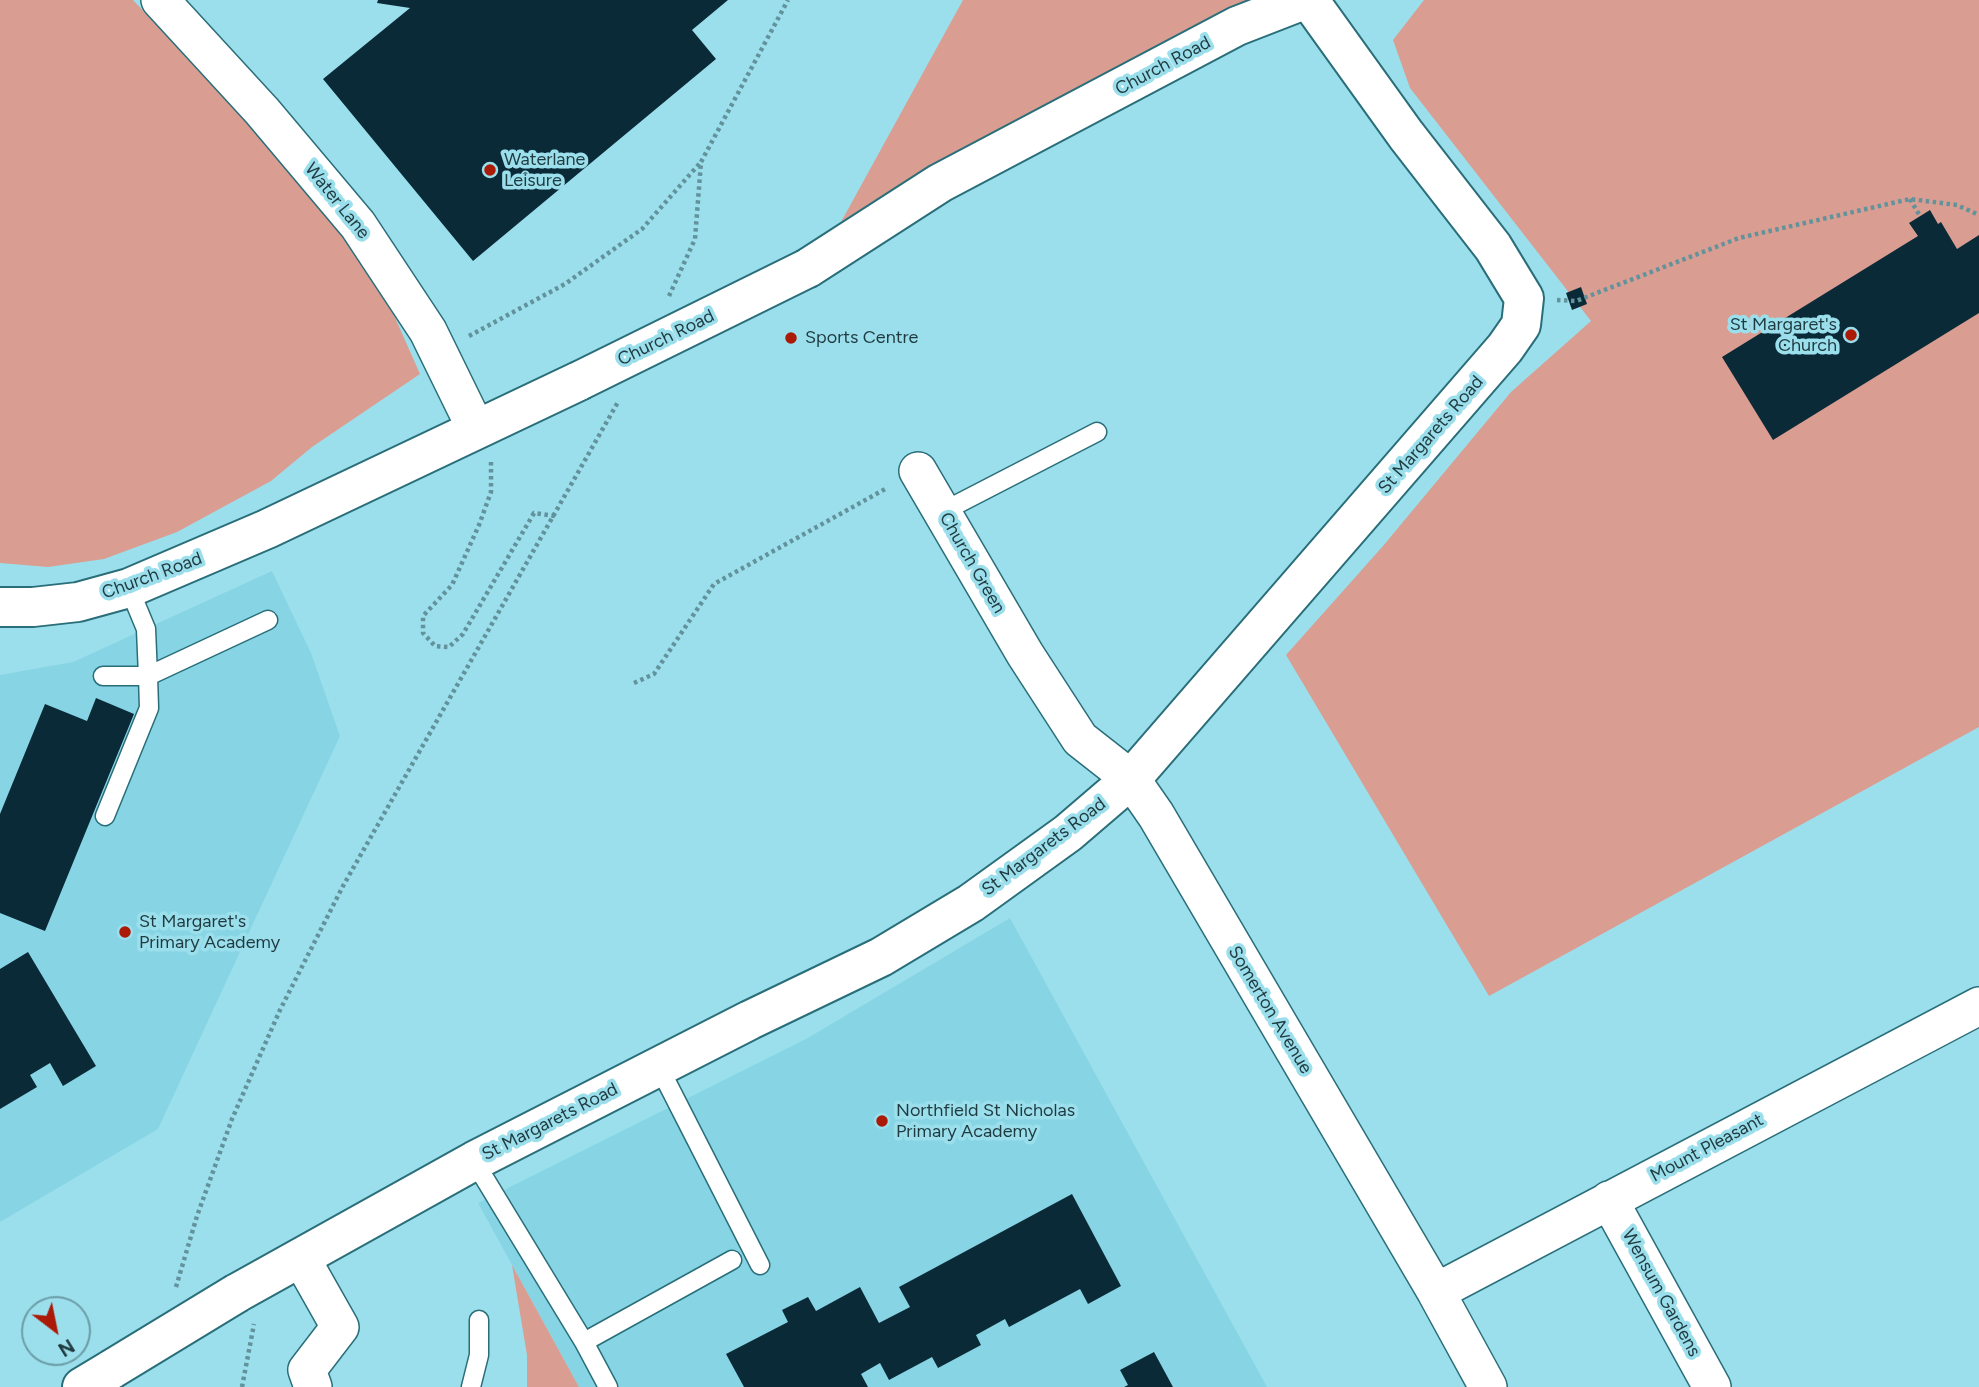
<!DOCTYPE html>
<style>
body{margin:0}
#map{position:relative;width:1979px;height:1387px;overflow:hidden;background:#9cdfec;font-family:Figtree,sans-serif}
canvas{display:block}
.north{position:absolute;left:21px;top:1296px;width:70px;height:70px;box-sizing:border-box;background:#9cdfec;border:2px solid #6a9da7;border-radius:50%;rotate:148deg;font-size:19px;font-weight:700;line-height:28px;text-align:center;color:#1f3b40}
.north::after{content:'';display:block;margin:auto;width:24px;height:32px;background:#aa1a07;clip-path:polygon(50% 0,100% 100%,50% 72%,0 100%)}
</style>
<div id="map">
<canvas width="1979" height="1387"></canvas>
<div class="north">N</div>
</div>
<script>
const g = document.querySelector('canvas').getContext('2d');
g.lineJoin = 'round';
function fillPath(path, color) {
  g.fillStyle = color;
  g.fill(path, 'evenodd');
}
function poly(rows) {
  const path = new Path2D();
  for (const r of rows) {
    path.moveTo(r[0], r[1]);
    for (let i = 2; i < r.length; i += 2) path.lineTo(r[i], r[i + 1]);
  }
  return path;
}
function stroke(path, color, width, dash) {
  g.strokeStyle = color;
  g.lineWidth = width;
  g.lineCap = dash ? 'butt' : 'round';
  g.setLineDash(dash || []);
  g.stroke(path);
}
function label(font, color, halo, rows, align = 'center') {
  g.font = font + ' Figtree,sans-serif';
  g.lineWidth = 7;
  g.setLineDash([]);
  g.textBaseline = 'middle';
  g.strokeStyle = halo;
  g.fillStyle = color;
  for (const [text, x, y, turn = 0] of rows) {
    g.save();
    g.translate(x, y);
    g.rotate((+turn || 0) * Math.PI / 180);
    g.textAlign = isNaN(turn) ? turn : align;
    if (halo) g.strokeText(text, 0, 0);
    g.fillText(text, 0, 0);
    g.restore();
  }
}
fillPath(poly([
 [272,571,311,653,340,736,158,1129,0,1222,0,675,73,662],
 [1010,918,1267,1387,579,1387,478,1203,806,1039]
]), '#87d5e4');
fillPath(poly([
 [0,0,133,0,326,203,374,270,420,374,312,447,271,481,177,532,104,559,48,567,0,563],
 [963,0,1263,0,841,222],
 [1424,0,1979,0,1979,727,1489,996,1286,655,1383,546,1511,392,1591,321,1410,88,1393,40],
 [512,1265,579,1387,527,1387,527,1355]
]), '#da9d91');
fillPath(poly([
 [378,0,728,0,692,30,716,59,473,261,323,79,410,8,377,3],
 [1930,210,1938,224,1941,222,1957,249,1979,235,1979,313,1773,440,1722,357,1918,236,1909,223],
 [1581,287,1587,304,1572,310,1566,293],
 [96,698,134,714,45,931,0,913,0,814,45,704,87,721],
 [28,952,96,1066,63,1086,50,1063,30,1075,37,1087,0,1109,0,969],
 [1072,1194,1121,1286,1088,1304,1080,1289,1009,1327,1005,1319,976,1335,981,1345,938,1368,932,1357,889,1380,880,1363,861,1374,868,1387,744,1387,726,1354,788,1322,782,1310,808,1297,816,1311,860,1287,879,1323,910,1307,899,1287],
 [1154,1352,1173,1387,1124,1387,1128,1385,1120,1370]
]), '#0b2a37');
const service = poly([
 [942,512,1097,432],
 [103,676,148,676,146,629,129,588],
 [105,816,149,708,148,676,268,620],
 [659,1067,760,1265],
 [474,1161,584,1342,608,1387],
 [584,1342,732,1260],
 [471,1387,479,1355,479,1320]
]);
const minor = poly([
 [160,0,262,111,358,225,428,331,476,429],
 [918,471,1025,654,1080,739,1131,779,1156,815,1436,1292,1488,1387],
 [1609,1200,1712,1387],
 [301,1258,340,1327,307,1370,313,1387],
 [1436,1292,1979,1006]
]);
const tertiary = poly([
 [237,1293,474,1161,750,1020,881,957,971,903,1068,833,1131,779,1505,348,1521,325,1524,298,1493,247,1406,135,1309,0],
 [82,1387,112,1369]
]);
const secondary = poly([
 [808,268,940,183,1237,26,1304,0],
 [0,607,33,607,78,602,129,588,267,529,579,381]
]);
stroke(service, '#296e79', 21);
stroke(minor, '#296e79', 40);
stroke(tertiary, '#296e79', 42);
stroke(secondary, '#296e79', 42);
stroke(poly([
 [1910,199,1920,216],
 [669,296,695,239,701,162,788,0],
 [1557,300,1576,301,1739,238,1910,199,1957,205,1979,215],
 [469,336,565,284,642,229,700,163],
 [491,462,491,492,479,525,452,585,423,616,423,633,435,646,449,647,463,634,534,513,555,516],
 [634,683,654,674,714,584,887,488],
 [176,1287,197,1216,232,1119,280,1010,343,886,618,402],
 [242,1387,254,1324]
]), '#62929c', 4.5, [3.5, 3.5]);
stroke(service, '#fff', 18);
stroke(minor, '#fff', 37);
stroke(tertiary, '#fff', 38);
stroke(secondary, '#fff', 38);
const tertiaryBridge = poly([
 [112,1369,237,1293]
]);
const secondaryBridge = poly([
 [579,381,808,268]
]);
stroke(tertiaryBridge, '#296e79', 42, []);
stroke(secondaryBridge, '#296e79', 42, []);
stroke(tertiaryBridge, '#fff', 38);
stroke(secondaryBridge, '#fff', 38);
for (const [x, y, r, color] of [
 [490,170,7,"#aa1a07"],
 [1851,335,7,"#aa1a07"],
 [791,338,7,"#aa1a07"],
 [125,932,7,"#aa1a07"],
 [882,1121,7,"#aa1a07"]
]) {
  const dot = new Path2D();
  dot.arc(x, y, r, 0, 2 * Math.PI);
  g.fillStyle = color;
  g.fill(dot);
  stroke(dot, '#9cdfec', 2.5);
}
label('18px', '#1f3b40', '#9cdfec', [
 ["Church Road",1163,66,-28],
 ["Water Lane",337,201,51],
 ["Church Road",666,338,-26],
 ["St Margarets Road",1431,435,-49],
 ["Church Green",972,563,60],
 ["Church Road",152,576,-20],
 ["St Margarets Road",1044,847,-37],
 ["Somerton Avenue",1270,1010,59],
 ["St Margarets Road",550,1122,-27],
 ["Mount Pleasant",1707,1148,-28],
 ["Wensum Gardens",1661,1293,61]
]);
label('18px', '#1f3b40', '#9cdfec', [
 ["Waterlane",504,160],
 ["Leisure",504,181],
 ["St Margaret's",1837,325,"right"],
 ["Church",1837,346,"right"],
 ["Sports Centre",805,338],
 ["St Margaret's",139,922],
 ["Primary Academy",139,943],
 ["Northfield St Nicholas",896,1111],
 ["Primary Academy",896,1132]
], 'left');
</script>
